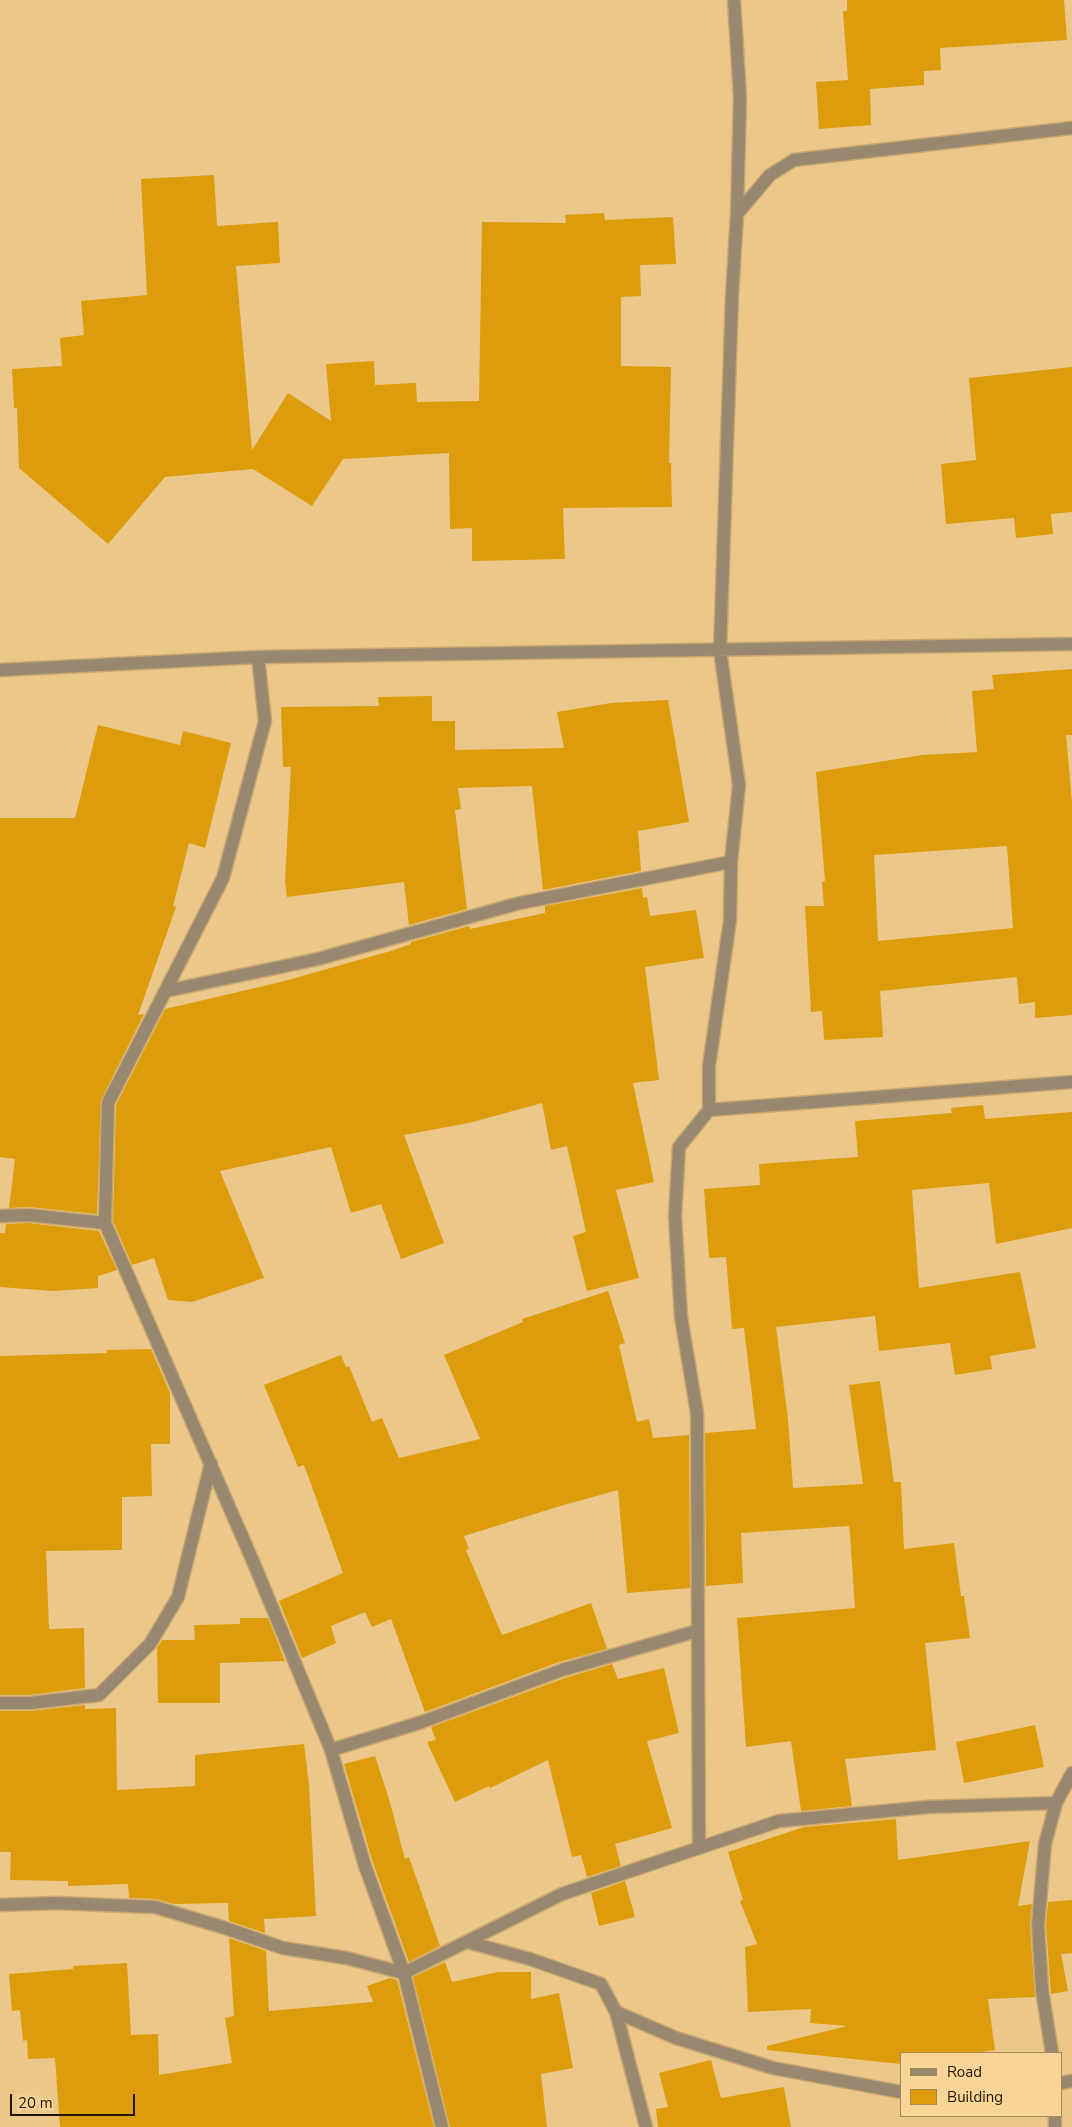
<!DOCTYPE html>
<style>
body{margin:0}
#map{position:relative;width:1072px;height:2127px;overflow:hidden;background:#ecc78a;font-family:"Nunito Sans",sans-serif}
canvas{display:block}
.legend{position:absolute;left:900px;top:2052px;width:162px;height:65px;box-sizing:border-box;background:#f9d497;border:1px solid #a3885b;margin:0;padding:6px 9px;list-style:none;font-size:15px;color:#221500}
.legend li{display:flex;align-items:center;gap:10px;height:25px}
.legend b{width:25px;border:1px solid #a3885b}
.scale{position:absolute;left:10px;top:2094px;width:125px;height:22px;box-sizing:border-box;border:2px solid #221500;border-top:0;padding-left:6px;font-size:15px;line-height:18px;white-space:nowrap;color:#221500;-webkit-text-stroke:4px #f9d497;paint-order:stroke}
</style>
<div id="map">
<canvas width="1072" height="2127"></canvas>
<ul class="legend">
<li><b style="height:6px;background:#97886f"></b>Road</li>
<li><b style="height:14px;background:#dc9c0c"></b>Building</li>
</ul>
<div class="scale">20 m</div>
</div>
<script>
const g = document.querySelector('canvas').getContext('2d');
g.lineJoin = 'round';
function fillPath(path, color) {
  g.fillStyle = color;
  g.fill(path, 'evenodd');
}
function poly(rows) {
  const path = new Path2D();
  for (const r of rows) {
    path.moveTo(r[0], r[1]);
    for (let i = 2; i < r.length; i += 2) path.lineTo(r[i], r[i + 1]);
  }
  return path;
}
function stroke(path, color, width, dash) {
  g.strokeStyle = color;
  g.lineWidth = width;
  g.lineCap = dash ? 'butt' : 'round';
  g.setLineDash(dash || []);
  g.stroke(path);
}
fillPath(poly([
 [847,0,1064,0,1067,40,940,48,941,70,924,71,924,85,870,89,871,125,819,129,816,82,848,80,843,11,847,11],
 [214,175,217,226,278,222,280,263,236,266,252,450,288,393,331,421,326,364,374,361,375,385,416,383,417,402,479,401,482,222,566,223,565,215,604,213,605,220,673,217,676,264,640,265,641,296,621,297,621,366,671,367,669,463,671,463,672,507,563,508,565,559,472,561,472,528,450,529,449,453,343,459,312,506,253,469,165,477,108,544,19,468,17,408,14,408,12,369,62,366,60,338,84,335,81,301,147,295,141,179],
 [1072,367,1072,512,1051,514,1053,534,1016,538,1014,518,946,524,941,464,976,460,969,378],
 [1072,669,1072,735,1066,735,1072,803,1072,1015,1035,1018,1035,1002,1019,1004,1017,977,880,991,883,1037,824,1040,822,1011,811,1012,805,906,824,906,822,882,825,881,816,772,922,755,977,752,972,691,994,689,992,675],
 [1007,846,1013,928,878,941,874,855],
 [432,696,432,721,455,721,455,750,564,748,557,712,611,703,668,700,689,822,638,831,641,871,543,890,532,786,458,788,461,809,455,810,467,909,409,925,404,882,287,897,285,880,291,767,283,767,281,707,379,706,378,697],
 [98,725,180,745,183,731,231,743,205,848,189,843,173,906,176,907,138,1015,144,1014,101,1100,97,1214,29,1207,9,1208,15,1159,0,1157,0,818,75,818],
 [642,888,643,898,647,897,650,916,696,910,704,958,645,967,659,1080,633,1083,654,1182,616,1190,639,1278,587,1291,573,1236,586,1232,567,1146,551,1150,542,1103,469,1123,404,1135,444,1243,401,1259,381,1204,351,1213,331,1147,220,1171,264,1278,192,1302,168,1300,154,1258,132,1265,113,1221,116,1105,165,1009,281,982,394,950,411,944,411,942,469,926,470,929,545,913,545,906],
 [983,1105,985,1119,1072,1112,1072,1228,996,1244,989,1183,912,1190,919,1288,1020,1272,1036,1348,990,1356,992,1369,955,1375,950,1343,879,1351,875,1316,776,1327,788,1419,793,1488,863,1484,849,1385,880,1381,894,1482,901,1482,904,1549,954,1543,961,1596,964,1596,970,1638,925,1643,936,1750,845,1759,852,1806,801,1811,791,1741,746,1747,737,1618,855,1608,850,1534,849,1526,741,1533,743,1583,706,1586,705,1433,756,1429,744,1328,732,1329,726,1257,709,1258,704,1189,760,1185,759,1164,858,1157,855,1121,952,1113,951,1108],
 [28,1223,99,1231,117,1270,98,1276,98,1288,53,1291,0,1287,0,1233,5,1233,6,1224],
 [608,1291,625,1343,619,1345,637,1422,649,1419,653,1438,689,1435,690,1588,627,1593,618,1490,557,1507,464,1536,469,1549,466,1550,502,1635,591,1603,607,1649,559,1662,425,1712,391,1619,372,1627,365,1612,331,1626,336,1643,302,1658,279,1601,343,1573,304,1465,298,1467,264,1385,341,1355,346,1367,349,1366,372,1422,382,1418,399,1458,480,1439,444,1355,523,1322,522,1319],
 [151,1349,170,1393,170,1444,151,1444,152,1496,122,1497,122,1550,46,1551,49,1629,84,1628,85,1688,30,1695,0,1695,0,1356,107,1353,107,1350],
 [240,1618,268,1618,285,1661,220,1663,220,1703,158,1703,157,1648,162,1640,195,1640,194,1625,240,1624],
 [612,1664,618,1679,664,1668,679,1733,647,1741,672,1828,615,1844,621,1866,587,1877,581,1855,572,1857,548,1760,490,1788,489,1786,455,1802,427,1742,436,1740,431,1727,565,1678],
 [85,1705,85,1709,116,1708,117,1790,195,1786,195,1755,304,1744,309,1784,316,1916,264,1919,265,1933,229,1921,228,1903,174,1904,156,1899,129,1898,128,1884,68,1886,68,1881,10,1880,11,1852,0,1852,0,1711,31,1711],
 [1035,1725,1044,1767,964,1783,956,1742],
 [375,1756,389,1799,405,1859,409,1857,440,1946,409,1962,373,1863,344,1764],
 [896,1819,898,1860,1030,1841,1018,1906,1032,1904,1030,1926,1035,1997,988,1999,995,2050,975,2053,901,2053,901,2064,767,2050,767,2046,847,2026,810,2023,811,2009,748,2012,745,1947,757,1944,740,1901,743,1900,728,1852,804,1827],
 [625,1881,635,1917,599,1926,591,1893],
 [1072,1900,1072,1953,1061,1954,1068,1991,1051,1994,1046,1925,1048,1902],
 [229,1938,266,1951,269,2011,373,2002,367,1986,390,1978,397,1980,434,2127,60,2127,55,2058,28,2059,27,2040,23,2041,20,2010,12,2011,9,1974,73,1969,73,1966,127,1963,131,2035,158,2034,159,2075,232,2063,225,2018,234,2016],
 [445,1962,452,1982,498,1972,531,1972,531,1999,559,1993,573,2068,541,2074,547,2127,450,2127,413,1977],
 [711,2060,721,2098,784,2087,791,2127,658,2127,656,2109,668,2107,659,2073]
]), '#dc9c0c');
const minor = poly([
 [737,214,770,175,794,160,1072,128],
 [258,657,265,721,223,878,108,1103,105,1223,255,1566,331,1750,365,1866,404,1973,442,2127],
 [0,670,258,657,1072,644],
 [166,991,318,959,520,903,731,862],
 [709,1110,1072,1082],
 [0,1216,28,1215,105,1223],
 [0,1703,30,1703,99,1695,150,1644,178,1597,211,1463],
 [331,1750,422,1722,562,1670,697,1631],
 [699,1848,697,1413,681,1317,675,1216,679,1147,709,1110,709,1066,730,920,731,862,739,785,720,650,732,296,737,214,740,98,734,0],
 [0,1905,55,1903,155,1907,222,1927,283,1948,346,1958,404,1973,562,1894,779,1821,928,1807,1056,1803],
 [467,1942,530,1959,601,1984,616,2012,676,2038,773,2068,901,2092],
 [616,2012,646,2127],
 [1052,2053,1042,1990,1038,1925,1045,1844,1056,1803,1072,1773],
 [1061,2083,1072,2081],
 [1055,2127,1055,2116]
]);
stroke(minor, '#c8a771', 15);
stroke(minor, '#97886f', 12);
</script>
